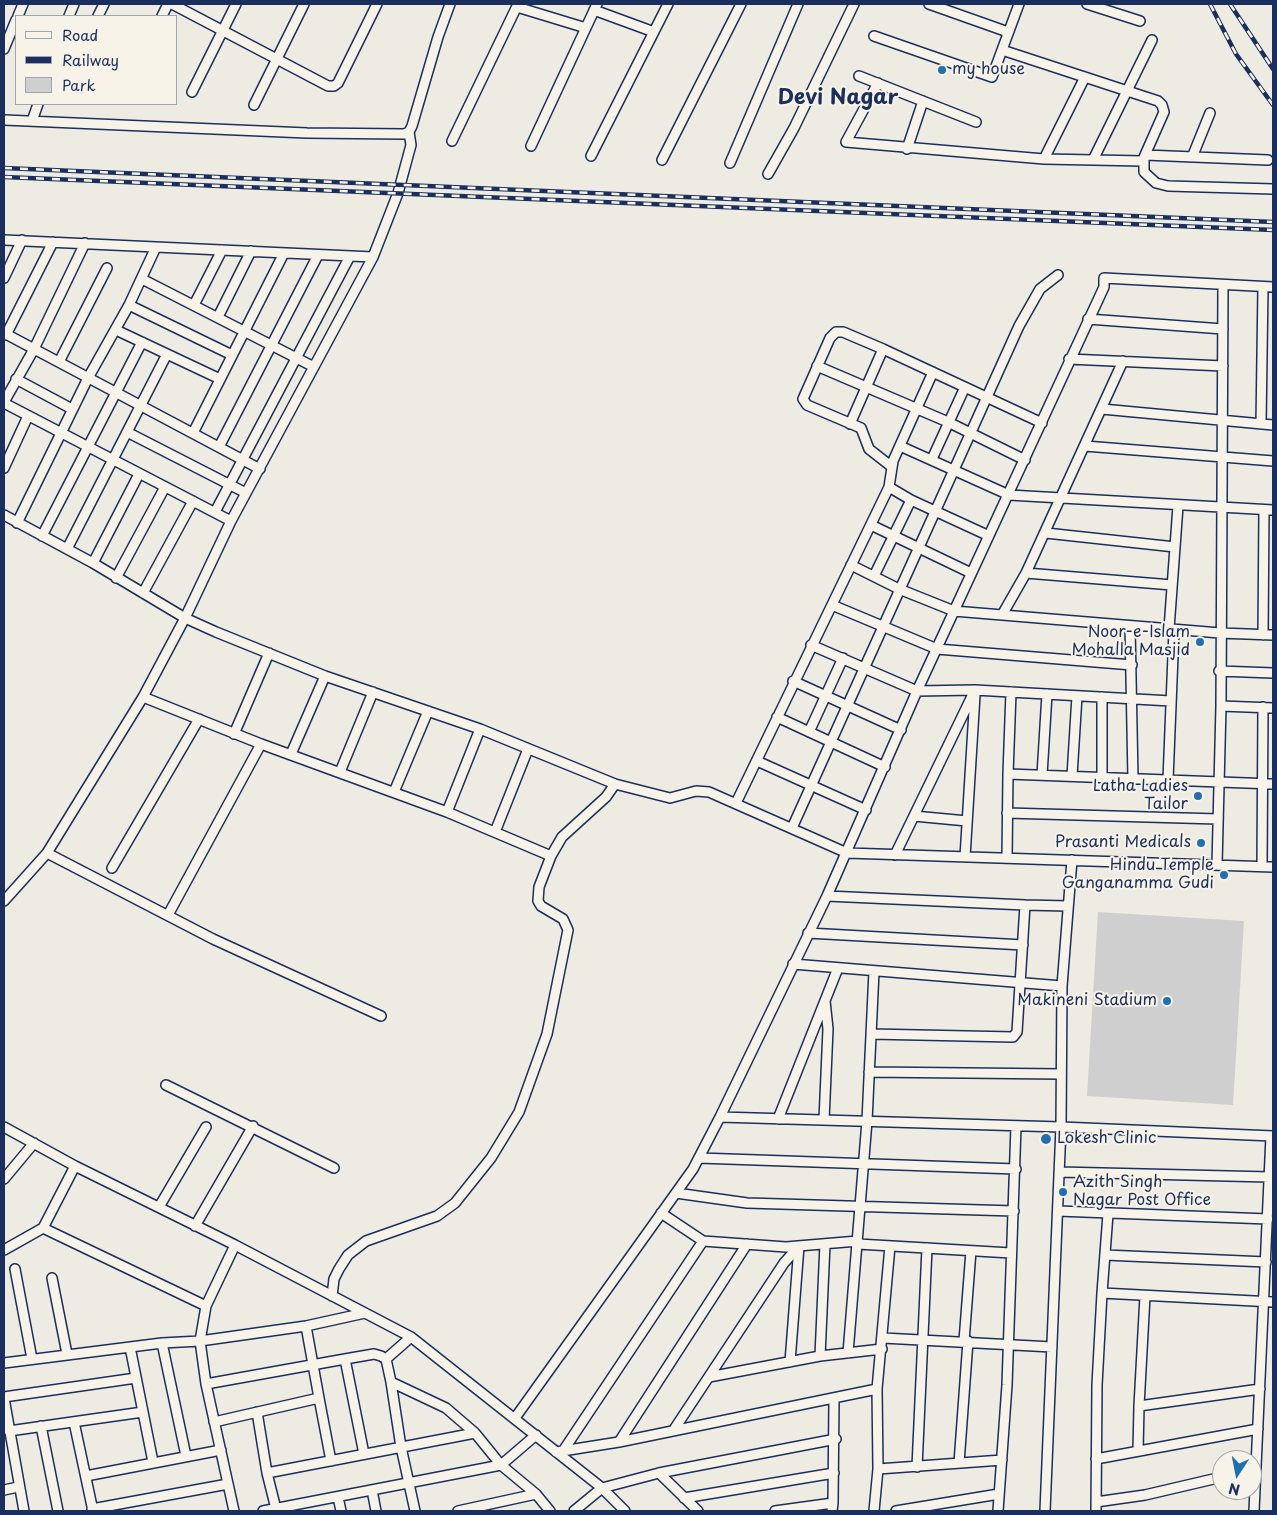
<!DOCTYPE html>
<style>
body{margin:0}
#map{position:relative;width:1277px;height:1515px;overflow:hidden;background:#eeebe2;font-family:"Playpen Sans",sans-serif}
canvas{display:block}
.frame{position:absolute;inset:0;border:5px solid #1b2f5e;pointer-events:none}
.legend{position:absolute;left:15px;top:15px;width:162px;height:90px;box-sizing:border-box;background:#f7f3e8;border:1px solid #9fa5b1;margin:0;padding:6px 9px;list-style:none;font-size:15px;color:#1b2f5e}
.legend li{display:flex;align-items:center;gap:10px;height:25px}
.legend b{width:25px;border:1px solid #9fa5b1}
.north{position:absolute;left:1212px;top:1450px;width:50px;height:50px;box-sizing:border-box;background:#f7f3e8;border:1px solid #9fa5b1;border-radius:50%;rotate:191deg;font-size:14px;font-weight:700;line-height:20px;text-align:center;color:#1b2f5e}
.north::after{content:'';display:block;margin:auto;width:18px;height:22px;background:#1f6fb2;clip-path:polygon(50% 0,100% 100%,50% 72%,0 100%)}
</style>
<div id="map">
<canvas width="1277" height="1515"></canvas>
<div class="frame"></div>
<ul class="legend">
<li><b style="height:6px;background:#f7f3e8"></b>Road</li>
<li><b style="height:6px;background:#1b2f5e"></b>Railway</li>
<li><b style="height:14px;background:#cfcfcf"></b>Park</li>
</ul>
<div class="north">N</div>
</div>
<script>
const g = document.querySelector('canvas').getContext('2d');
g.lineJoin = 'round';
function fillPath(path, color) {
  g.fillStyle = color;
  g.fill(path, 'evenodd');
}
function poly(rows) {
  const path = new Path2D();
  for (const r of rows) {
    path.moveTo(r[0], r[1]);
    for (let i = 2; i < r.length; i += 2) path.lineTo(r[i], r[i + 1]);
  }
  return path;
}
function stroke(path, color, width, dash) {
  g.strokeStyle = color;
  g.lineWidth = width;
  g.lineCap = dash ? 'butt' : 'round';
  g.setLineDash(dash || []);
  g.stroke(path);
}
function label(font, color, halo, rows, align = 'center') {
  g.font = font + ' "Playpen Sans",sans-serif';
  g.lineWidth = 4;
  g.setLineDash([]);
  g.textBaseline = 'middle';
  g.strokeStyle = halo;
  g.fillStyle = color;
  for (const [text, x, y, turn = 0] of rows) {
    g.save();
    g.translate(x, y);
    g.rotate((+turn || 0) * Math.PI / 180);
    g.textAlign = isNaN(turn) ? turn : align;
    if (halo) g.strokeText(text, 0, 0);
    g.fillText(text, 0, 0);
    g.restore();
  }
}
fillPath(poly([
 [1098,912,1244,921,1233,1105,1087,1096]
]), '#cfcfcf');
const minor = poly([
 [172,4,328,86,334,86,338,83,377,4],
 [929,4,1008,32],
 [1087,4,1140,21],
 [517,7,586,28],
 [594,10,654,32],
 [18,16,23,4],
 [69,16,74,4],
 [98,16,104,4],
 [162,16,168,4],
 [874,36,992,77,1019,4],
 [4,49,16,20],
 [1002,50,1158,101,1162,105,1164,112,1145,155,1268,160],
 [859,76,976,122],
 [878,83,846,142,1044,159,1143,161],
 [192,92,236,4],
 [254,105,304,4],
 [4,120,307,133,404,134,409,132,412,126,438,37,450,4],
 [32,121,38,104],
 [452,141,518,4],
 [531,146,597,4],
 [907,149,923,101],
 [1193,155,1210,113],
 [591,156,668,4],
 [1144,157,1144,172,1156,183,1168,186,1273,189],
 [1044,159,1085,77],
 [662,160,741,4],
 [1093,160,1152,40],
 [730,163,798,4],
 [768,174,794,128,854,4],
 [4,240,373,257],
 [4,278,22,240],
 [142,279,314,367],
 [129,305,232,355],
 [194,305,222,250],
 [218,317,251,251],
 [1088,319,1223,329],
 [116,330,220,379],
 [4,333,260,469],
 [6,335,53,242],
 [1069,359,1223,366],
 [59,362,107,268],
 [817,366,948,422,1025,460],
 [16,379,72,409],
 [4,402,34,349,85,243],
 [4,403,231,521],
 [1102,409,1273,425],
 [850,424,883,349],
 [1261,424,1263,287],
 [127,432,246,493],
 [193,433,284,253],
 [900,446,1009,495,1273,510],
 [1085,446,1273,461],
 [219,447,318,255],
 [932,459,965,387],
 [892,467,869,449,861,428,807,405,803,399,830,338,836,332,843,332,883,349,1042,423],
 [4,468,28,416],
 [889,487,911,500,987,535],
 [215,512,350,256],
 [4,515,93,563,185,618,216,632,325,676,480,729,615,784,670,798,696,791,709,792,847,853,1273,867],
 [17,523,88,378,129,305,156,247],
 [871,525,971,573],
 [1046,533,1175,547],
 [42,536,142,342],
 [67,549,167,354],
 [93,563,139,474],
 [851,565,899,589,954,611,1220,633,1273,635],
 [1026,573,1123,361],
 [874,576,911,500],
 [116,578,165,487],
 [143,593,193,501],
 [832,605,937,649,1132,665],
 [1002,615,1026,573,1172,585],
 [1130,626,1133,779],
 [1169,629,1178,506],
 [1263,635,1264,510],
 [811,645,917,691,975,690,1171,701],
 [1219,671,1273,673],
 [793,681,901,730],
 [143,697,261,744,447,812,551,856],
 [1221,706,1273,708],
 [777,717,885,767],
 [809,732,843,658],
 [234,734,269,653],
 [291,754,325,676],
 [757,761,866,810],
 [340,772,373,692],
 [1008,774,1011,692],
 [1042,775,1047,694],
 [1072,776,1077,696],
 [1102,777,1102,697],
 [1168,780,1174,630],
 [394,792,428,711],
 [736,803,889,487,893,461,933,372],
 [447,812,480,729],
 [1007,813,1218,819],
 [914,816,967,821],
 [792,828,1019,326,1040,289,1058,275],
 [495,832,528,749],
 [47,853,213,939,381,1016],
 [895,855,975,690],
 [965,857,975,695],
 [1007,858,1008,774,1273,784],
 [1217,865,1221,706,1223,286],
 [1262,866,1263,707],
 [112,868,199,719],
 [827,896,1025,905,1017,1032,1013,1037,871,1034],
 [4,901,47,853,143,697,185,618,231,521,373,257,398,193,411,145,409,132],
 [1025,905,1068,906],
 [168,915,261,744],
 [808,933,1023,945],
 [793,964,1062,986],
 [869,1072,1061,1074],
 [166,1085,334,1168],
 [720,1117,1061,1127,1273,1136],
 [778,1119,838,968],
 [824,1120,828,1029,825,1001],
 [4,1127,75,1166,235,1245,411,1337,602,1488,625,1511],
 [699,1158,1016,1169],
 [1059,1172,1270,1177],
 [4,1179,34,1143],
 [676,1193,747,1203,1014,1211],
 [159,1207,206,1127],
 [1058,1211,1268,1219],
 [195,1226,253,1126],
 [43,1228,206,1306],
 [703,1241,786,1247,858,1241],
 [858,1244,1011,1253],
 [4,1250,43,1228,75,1166],
 [1105,1255,1266,1262],
 [15,1269,32,1359],
 [52,1278,67,1354],
 [1102,1293,1108,1214],
 [332,1296,334,1279,339,1269,348,1255,366,1241,437,1216,455,1203,491,1158,519,1112,547,1034,568,930,563,919,541,906,538,901,539,887,551,856,562,837,606,797,615,784],
 [883,1338,1052,1347],
 [964,1341,971,1251],
 [162,1343,186,1456],
 [130,1347,153,1462],
 [848,1353,867,1121,874,971],
 [820,1356,825,1244],
 [345,1359,364,1454],
 [386,1359,411,1337],
 [790,1362,799,1246],
 [4,1363,162,1343,200,1341,306,1326,365,1313],
 [709,1377,820,1356,882,1349],
 [391,1382,446,1408,475,1433],
 [206,1384,345,1359,374,1354,381,1356,386,1359,391,1382,401,1447,415,1511],
 [877,1389,878,1469],
 [4,1397,136,1378],
 [4,1398,24,1511],
 [319,1398,331,1461],
 [1139,1406,1145,1296],
 [257,1412,267,1473,276,1509],
 [515,1418,693,1169,720,1117,827,896,917,691,1104,287,1104,278,1273,287],
 [74,1422,93,1511],
 [214,1422,319,1398,306,1326],
 [41,1426,58,1511],
 [9,1431,143,1412],
 [673,1431,784,1263,799,1246],
 [619,1442,747,1244],
 [563,1451,703,1241,661,1213],
 [1138,1451,1139,1406,1260,1389],
 [556,1452,619,1442,877,1389,890,1246],
 [1096,1459,1258,1429],
 [959,1463,968,1341],
 [917,1467,927,1248],
 [267,1473,475,1433,501,1465,536,1494,550,1511],
 [659,1473,698,1511],
 [86,1476,221,1450],
 [4,1490,18,1487],
 [372,1490,376,1511],
 [338,1497,341,1511],
 [684,1498,834,1473],
 [1096,1502,1145,1495,1222,1477],
 [833,1503,834,1399],
 [92,1509,228,1484],
 [234,1511,206,1384,200,1341,206,1306,235,1245],
 [263,1511,501,1465,536,1435],
 [458,1511,536,1494],
 [574,1511,602,1488,659,1473,836,1439],
 [775,1511,833,1503,832,1511],
 [874,1511,878,1469,1002,1460],
 [896,1511,999,1494],
 [998,1511,1007,1385,1016,1126],
 [1045,1511,1061,1127,1062,986,1072,860],
 [1096,1511,1097,1385,1102,1293,1273,1302],
 [1254,1511,1271,1136]
]);
stroke(minor, '#1b2f5e', 12);
stroke(minor, '#f7f3e8', 9);
const rail = poly([
 [1210,4,1236,54,1273,105],
 [1230,4,1273,69],
 [4,168,1273,222],
 [4,177,1273,230]
]);
stroke(rail, '#1b2f5e', 4.5);
stroke(rail, '#f7f3e8', 2.5, [8]);
for (const [x, y, r, color] of [
 [942,70,5,"#1f6fb2"],
 [1200,642,5,"#1f6fb2"],
 [1198,796,5,"#1f6fb2"],
 [1201,843,5,"#1f6fb2"],
 [1224,875,5,"#1f6fb2"],
 [1167,1001,5,"#1f6fb2"],
 [1046,1139,6,"#1f6fb2"],
 [1063,1192,5,"#1f6fb2"]
]) {
  const dot = new Path2D();
  dot.arc(x, y, r, 0, 2 * Math.PI);
  g.fillStyle = color;
  g.fill(dot);
  stroke(dot, '#f7f3e8', 2);
}
label('16px', '#1b2f5e', '#f7f3e8', [
 ["my house",952,70,"left"],
 ["Noor-e-Islam",1190,633],
 ["Mohalla Masjid",1190,651],
 ["Latha Ladies",1188,787],
 ["Tailor",1188,805],
 ["Prasanti Medicals",1191,843],
 ["Hindu Temple",1214,866],
 ["Ganganamma Gudi",1214,884],
 ["Makineni Stadium",1157,1001],
 ["Lokesh Clinic",1057,1139,"left"],
 ["Azith Singh",1073,1183,"left"],
 ["Nagar Post Office",1073,1201,"left"]
], 'right');
label('bold 21px', '#1b2f5e', '#f7f3e8', [
 ["Devi Nagar",838,98]
]);
</script>
